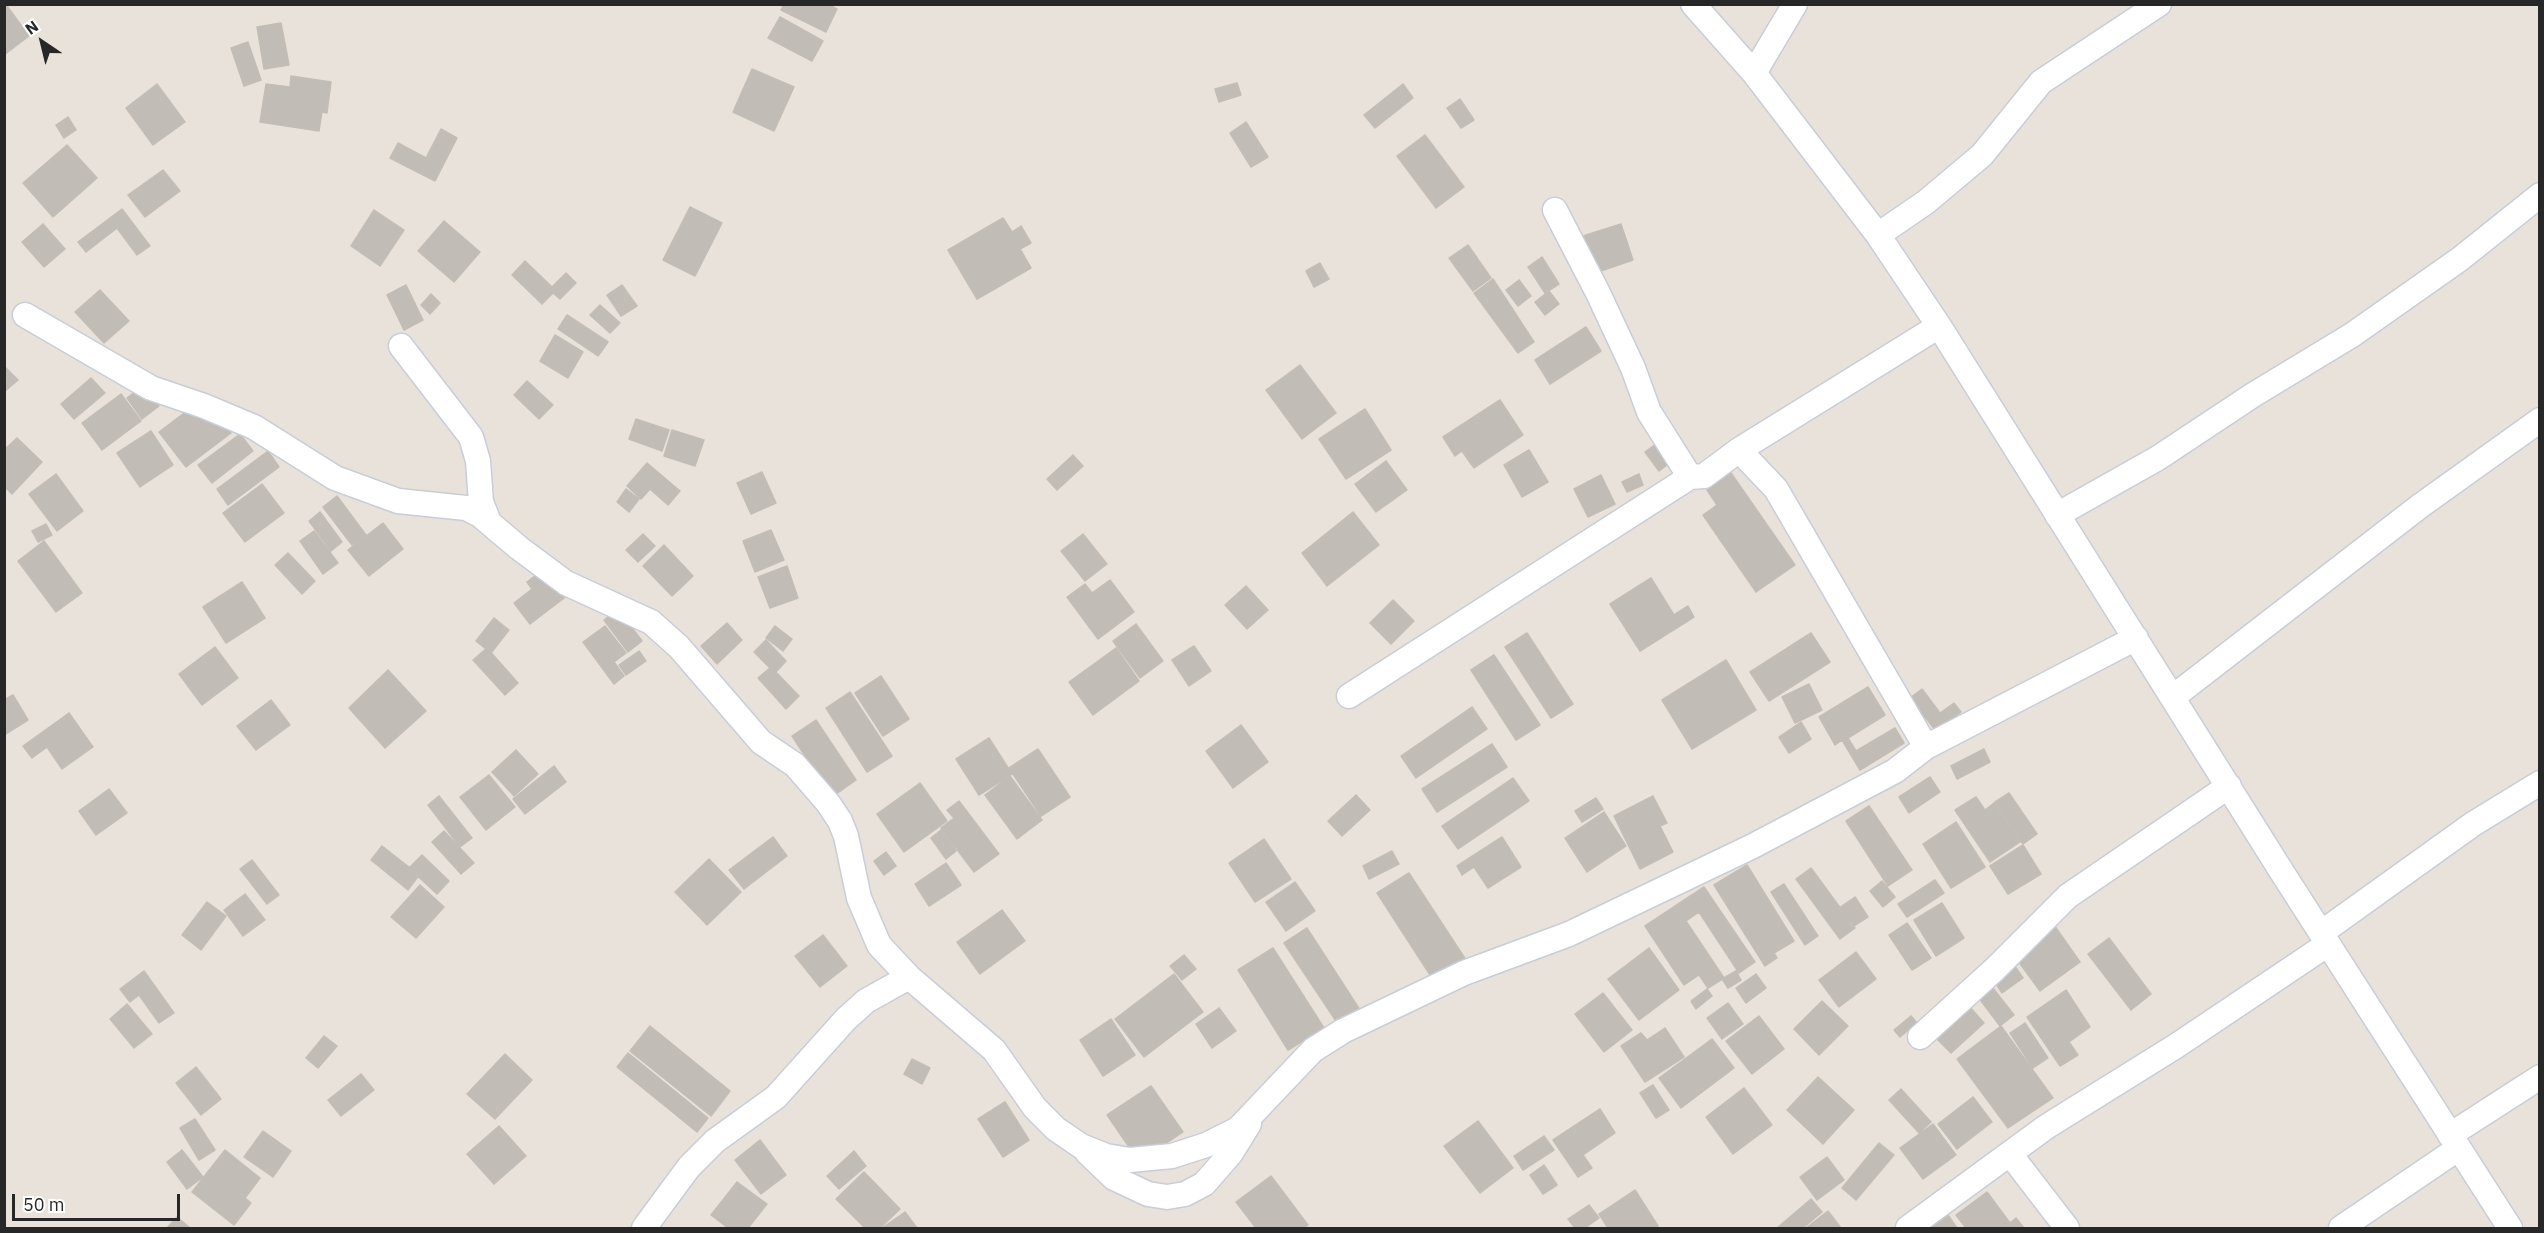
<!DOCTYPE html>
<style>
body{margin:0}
#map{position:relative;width:2544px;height:1233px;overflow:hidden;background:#e8e2db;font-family:"IBM Plex Sans",sans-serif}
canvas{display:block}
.frame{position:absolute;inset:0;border:6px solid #272727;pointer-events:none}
.north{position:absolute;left:12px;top:12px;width:60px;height:60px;-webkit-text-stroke:4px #fff;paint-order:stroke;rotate:325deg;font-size:16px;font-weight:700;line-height:24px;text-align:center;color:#272727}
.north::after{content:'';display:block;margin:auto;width:21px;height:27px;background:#272727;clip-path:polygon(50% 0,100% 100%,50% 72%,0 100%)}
.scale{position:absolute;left:12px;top:1194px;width:168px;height:27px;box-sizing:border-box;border:3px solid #272727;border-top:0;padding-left:8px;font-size:18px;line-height:21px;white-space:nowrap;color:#272727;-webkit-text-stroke:4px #fff;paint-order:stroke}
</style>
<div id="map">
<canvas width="2544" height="1233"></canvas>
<div class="frame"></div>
<div class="north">N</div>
<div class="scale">50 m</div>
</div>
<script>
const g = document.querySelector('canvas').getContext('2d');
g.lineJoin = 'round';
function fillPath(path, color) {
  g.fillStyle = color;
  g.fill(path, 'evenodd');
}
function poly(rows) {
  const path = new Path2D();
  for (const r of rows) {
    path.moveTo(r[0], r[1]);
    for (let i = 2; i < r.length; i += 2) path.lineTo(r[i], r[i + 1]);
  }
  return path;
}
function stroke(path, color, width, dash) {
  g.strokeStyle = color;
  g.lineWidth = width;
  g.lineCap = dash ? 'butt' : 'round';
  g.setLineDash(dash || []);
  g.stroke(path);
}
const building = poly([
 [784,4,827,4,837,9,826,32,781,10,784,4],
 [7,6,29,36,4,55,4,8,7,6],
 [780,17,823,41,812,61,768,38,780,17],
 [281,23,289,65,264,69,257,27,281,23],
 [248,42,261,80,244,86,231,48,248,42],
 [752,69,794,87,774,131,733,112,752,69],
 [291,76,331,82,327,113,322,112,319,131,260,122,266,84,290,87,291,76],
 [1237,83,1241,95,1219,102,1215,89,1237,83],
 [157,84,185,122,153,145,126,108,157,84],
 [1403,84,1413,98,1375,128,1364,115,1403,84],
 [1460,99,1474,120,1461,128,1447,108,1460,99],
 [68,117,76,130,64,138,56,125,68,117],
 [1246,122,1268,157,1251,167,1230,133,1246,122],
 [441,129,457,138,435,181,390,158,398,143,426,158,441,129],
 [1425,135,1464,187,1436,208,1397,156,1425,135],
 [67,145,97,178,53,217,23,183,67,145],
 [163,170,180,191,145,217,128,195,163,170],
 [690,207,722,223,695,276,663,260,690,207],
 [122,209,150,246,137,255,117,228,86,252,78,242,122,209],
 [374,210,404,230,380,266,351,246,374,210],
 [1003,218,1012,232,1021,226,1031,243,1020,249,1031,268,977,299,948,250,1003,218],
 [444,221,480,252,454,282,418,251,444,221],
 [43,224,65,249,44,267,22,242,43,224],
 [1621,224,1633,260,1595,273,1583,236,1621,224],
 [1468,245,1491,278,1473,291,1449,258,1468,245],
 [1542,257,1559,284,1545,293,1528,267,1542,257],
 [525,261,552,287,566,273,576,283,560,299,553,293,542,304,512,275,525,261],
 [1320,263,1329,279,1314,287,1306,271,1320,263],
 [1493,279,1534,342,1518,353,1474,293,1493,279],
 [1519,280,1531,296,1518,306,1506,290,1519,280],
 [406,285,423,320,404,330,387,295,406,285],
 [622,285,637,306,621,316,607,295,622,285],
 [100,290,129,321,104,343,75,312,100,290],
 [1549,291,1559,304,1545,315,1535,302,1549,291],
 [431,294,440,303,430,314,421,305,431,294],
 [600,305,620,323,610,333,590,315,600,305],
 [567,315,608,342,598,356,558,329,567,315],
 [1586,327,1601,351,1550,384,1535,360,1586,327],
 [555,335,583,352,568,378,540,361,555,335],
 [1300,365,1336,413,1302,439,1266,390,1300,365],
 [4,366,18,380,4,392,4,366],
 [91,378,105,393,74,419,61,404,91,378],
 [527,381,553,405,539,419,514,395,527,381],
 [144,385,159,406,142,419,127,398,144,385],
 [121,394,141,421,102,450,82,423,121,394],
 [1500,400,1523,435,1474,468,1462,451,1455,456,1443,437,1500,400],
 [196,404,211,424,219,417,231,433,186,467,159,432,196,404],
 [1365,409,1391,450,1346,479,1319,439,1365,409],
 [636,419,669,430,662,451,629,439,636,419],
 [672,430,704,440,695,466,664,456,672,430],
 [151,431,173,465,140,487,117,453,151,431],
 [240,434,253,451,212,483,198,465,240,434],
 [17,438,42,462,12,494,4,486,4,450,17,438],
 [1660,441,1674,460,1659,471,1645,452,1660,441],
 [1529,450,1548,482,1522,497,1504,465,1529,450],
 [268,451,279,467,228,505,217,489,268,451],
 [1073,455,1083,466,1057,490,1047,479,1073,455],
 [1386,461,1407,490,1376,512,1355,484,1386,461],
 [647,463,680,491,668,505,650,489,641,499,627,486,647,463],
 [762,472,776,503,751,514,737,483,762,472],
 [1731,473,1795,565,1756,592,1703,515,1717,505,1707,490,1731,473],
 [56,474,83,511,57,531,29,494,56,474],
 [1639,474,1643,485,1627,492,1622,482,1639,474],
 [1601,475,1615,504,1588,517,1574,489,1601,475],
 [262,484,284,513,245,542,223,513,262,484],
 [626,489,639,499,629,512,617,502,626,489],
 [337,496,366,535,352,545,323,507,337,496],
 [320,512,342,542,331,551,309,521,320,512],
 [1353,512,1379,545,1327,586,1302,553,1353,512],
 [383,523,403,549,369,576,348,550,383,523],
 [46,524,52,535,38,542,32,531,46,524],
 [771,530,784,560,755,572,743,541,771,530],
 [314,531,338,563,323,574,300,541,314,531],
 [643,534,655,546,638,562,626,550,643,534],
 [1083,534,1107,564,1085,581,1061,551,1083,534],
 [44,541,82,593,56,612,18,561,44,541],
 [664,545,693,576,672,596,643,566,664,545],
 [288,553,315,581,302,594,275,565,288,553],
 [787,566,798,598,770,608,758,577,787,566],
 [540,572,553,590,565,582,572,592,530,624,514,603,532,589,527,582,540,572],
 [1651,578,1674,615,1688,606,1694,617,1640,651,1610,604,1651,578],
 [1110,580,1134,612,1098,639,1067,597,1085,584,1092,593,1110,580],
 [242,582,265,618,226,643,203,607,242,582],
 [1246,586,1268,610,1247,629,1225,605,1246,586],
 [1393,600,1414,621,1391,644,1370,623,1393,600],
 [618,609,642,641,628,652,604,620,618,609],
 [494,618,509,630,491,653,476,641,494,618],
 [727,623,742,640,717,664,701,646,727,623],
 [1136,624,1163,661,1140,678,1113,641,1136,624],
 [605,626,626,653,614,662,624,676,614,684,583,642,605,626],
 [775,626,792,639,783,651,766,638,775,626],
 [1527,633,1573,704,1551,718,1505,647,1527,633],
 [1811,633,1830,662,1769,701,1750,672,1811,633],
 [766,640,786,661,775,673,754,652,766,640],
 [1194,646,1211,671,1189,686,1172,660,1194,646],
 [215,647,238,678,202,705,179,674,215,647],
 [487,648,518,683,505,695,473,660,487,648],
 [1116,648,1139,681,1093,715,1069,682,1116,648],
 [639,651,646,661,626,675,619,665,639,651],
 [1494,655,1540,725,1516,740,1471,670,1494,655],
 [1726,660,1756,710,1692,749,1662,700,1726,660],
 [771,667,799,696,786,709,758,678,771,667],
 [388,670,426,711,385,748,349,708,388,670],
 [881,676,909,719,883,736,855,693,881,676],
 [1809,684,1822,710,1795,723,1782,697,1809,684],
 [1868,687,1885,715,1848,738,1856,751,1895,728,1904,743,1860,770,1842,740,1835,745,1819,717,1868,687],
 [1922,689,1940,713,1954,703,1961,712,1936,731,1910,698,1922,689],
 [850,692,892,756,867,772,826,708,850,692],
 [13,695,28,720,4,735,4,700,13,695],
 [271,700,290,725,256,750,237,726,271,700],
 [1472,707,1487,729,1416,778,1401,756,1472,707],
 [69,713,93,747,62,769,47,747,32,758,23,746,69,713],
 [816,720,856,780,832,797,792,736,816,720],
 [1801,722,1811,739,1789,753,1779,737,1801,722],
 [1241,725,1268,762,1233,788,1206,751,1241,725],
 [989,738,1012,774,979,795,956,759,989,738],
 [1492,744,1507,767,1437,812,1422,789,1492,744],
 [1038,749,1070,797,1041,816,1009,768,1038,749],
 [1984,749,1990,762,1957,779,1951,766,1984,749],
 [516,750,538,774,514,796,492,772,516,750],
 [554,766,566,782,525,814,513,799,554,766],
 [489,775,515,807,486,830,460,797,489,775],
 [1010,776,1042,820,1017,839,985,795,1010,776],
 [1930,777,1940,792,1909,813,1899,797,1930,777],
 [1513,778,1529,801,1458,849,1442,826,1513,778],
 [920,783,947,821,904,852,877,814,920,783],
 [109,789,127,813,96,835,79,811,109,789],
 [2009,793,2037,834,2023,844,1995,802,2009,793],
 [1356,795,1370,810,1342,836,1328,821,1356,795],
 [439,796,472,838,460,847,428,805,439,796],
 [1653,796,1667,823,1660,826,1673,852,1640,869,1614,816,1653,796],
 [1976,797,1985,810,1994,803,2020,842,1990,862,1955,810,1976,797],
 [1596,798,1603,809,1582,822,1575,811,1596,798],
 [959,801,999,854,974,872,941,828,954,818,947,810,959,801],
 [1869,806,1912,870,1888,886,1846,821,1869,806],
 [1604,812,1626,846,1587,872,1565,838,1604,812],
 [1956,822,1985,867,1951,888,1923,844,1956,822],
 [941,830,956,851,946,859,931,838,941,830],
 [444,831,474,863,461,874,432,842,444,831],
 [773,837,787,856,744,889,729,870,773,837],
 [1502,837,1521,867,1488,888,1474,867,1462,875,1457,866,1502,837],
 [1264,839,1291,879,1255,902,1229,863,1264,839],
 [2023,845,2041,874,2008,894,1990,866,2023,845],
 [382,846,419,875,408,890,371,860,382,846],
 [1392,851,1399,864,1369,879,1363,866,1392,851],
 [886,852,896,866,884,875,874,861,886,852],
 [422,855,449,881,437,894,409,868,422,855],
 [709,859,741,892,707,925,675,892,709,859],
 [252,860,279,895,267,904,240,869,252,860],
 [946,863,961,885,929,906,915,884,946,863],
 [1747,865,1794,941,1774,953,1777,958,1765,966,1714,885,1747,865],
 [1811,868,1855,928,1840,939,1796,879,1811,868],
 [1409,873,1466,960,1434,981,1377,893,1409,873],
 [1935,880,1944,893,1907,917,1898,904,1935,880],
 [1882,881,1895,897,1883,907,1870,891,1882,881],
 [1295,882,1315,911,1286,931,1266,902,1295,882],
 [1784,884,1818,936,1805,945,1771,892,1784,884],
 [420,885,444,907,416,938,391,917,420,885],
 [1704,887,1755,962,1739,973,1699,912,1686,921,1724,978,1708,988,1699,975,1684,985,1645,926,1704,887],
 [245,894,265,920,243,936,224,910,245,894],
 [1855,897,1868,917,1852,927,1839,908,1855,897],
 [207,902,226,916,201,950,182,935,207,902],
 [1942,903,1964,938,1936,956,1914,920,1942,903],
 [1002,910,1025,941,980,974,957,942,1002,910],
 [1907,923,1931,958,1912,970,1889,935,1907,923],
 [2054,925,2080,962,2040,991,2013,954,2054,925],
 [1307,928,1360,1010,1338,1024,1284,943,1307,928],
 [823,935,847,966,820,987,795,956,823,935],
 [2109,938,2151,994,2131,1010,2088,954,2109,938],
 [1273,948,1324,1028,1288,1050,1238,970,1273,948],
 [1649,948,1679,990,1639,1020,1608,979,1649,948],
 [1856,952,1876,979,1839,1007,1819,980,1856,952],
 [1184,955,1196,969,1182,980,1170,966,1184,955],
 [2012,962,2023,978,2002,993,1991,976,2012,962],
 [144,971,174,1013,159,1023,139,995,130,1002,120,989,144,971],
 [1736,971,1741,980,1728,988,1722,979,1736,971],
 [1174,974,1203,1012,1144,1057,1115,1019,1174,974],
 [1756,974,1766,988,1746,1003,1736,988,1756,974],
 [1989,983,2014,1015,2000,1026,1975,993,1989,983],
 [1707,989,1712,996,1696,1009,1691,1001,1707,989],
 [2066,990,2090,1027,2069,1042,2078,1055,2060,1066,2027,1017,2066,990],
 [1603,993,1632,1030,1604,1052,1575,1014,1603,993],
 [1822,1001,1848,1026,1819,1055,1794,1029,1822,1001],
 [1728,1003,1743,1024,1722,1039,1707,1018,1728,1003],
 [127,1004,152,1034,134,1048,110,1019,127,1004],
 [1969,1006,1984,1023,1951,1053,1935,1037,1969,1006],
 [1219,1008,1236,1031,1212,1048,1196,1024,1219,1008],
 [1759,1016,1784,1049,1752,1074,1726,1041,1759,1016],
 [1911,1016,1917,1023,1900,1037,1894,1030,1911,1016],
 [1111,1019,1135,1055,1103,1076,1080,1040,1111,1019],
 [2025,1023,2048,1058,2033,1068,2010,1033,2025,1023],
 [650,1026,730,1091,711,1116,630,1051,650,1026],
 [2001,1026,2053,1098,2008,1128,1957,1059,2001,1026],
 [1665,1028,1684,1057,1645,1082,1621,1046,1641,1033,1647,1040,1665,1028],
 [324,1036,337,1046,318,1068,306,1058,324,1036],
 [1712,1039,1734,1068,1681,1108,1659,1078,1712,1039],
 [628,1053,708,1118,697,1132,617,1067,628,1053],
 [505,1054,532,1080,495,1119,467,1094,505,1054],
 [912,1059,930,1068,922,1084,904,1074,912,1059],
 [196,1067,221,1099,201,1115,176,1083,196,1067],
 [361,1074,374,1090,341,1116,328,1100,361,1074],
 [1818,1077,1854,1110,1823,1144,1787,1110,1818,1077],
 [1653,1085,1669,1110,1656,1118,1640,1093,1653,1085],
 [1151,1086,1183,1132,1153,1152,1136,1157,1107,1115,1151,1086],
 [1744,1088,1772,1125,1733,1154,1706,1117,1744,1088],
 [1901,1089,1931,1122,1919,1133,1889,1100,1901,1089],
 [1973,1097,1992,1122,1957,1149,1938,1124,1973,1097],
 [1005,1102,1029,1140,1003,1157,978,1119,1005,1102],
 [1600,1109,1615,1133,1583,1155,1592,1168,1578,1177,1553,1140,1600,1109],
 [195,1119,215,1150,199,1160,180,1128,195,1119],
 [1478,1121,1513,1168,1480,1193,1444,1146,1478,1121],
 [1933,1124,1956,1155,1923,1179,1900,1148,1933,1124],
 [499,1126,526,1156,494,1184,467,1154,499,1126],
 [263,1131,291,1151,273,1177,244,1157,263,1131],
 [1544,1136,1554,1150,1523,1170,1514,1156,1544,1136],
 [760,1140,786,1175,761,1194,735,1160,760,1140],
 [1879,1143,1894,1155,1856,1200,1842,1188,1879,1143],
 [182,1150,203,1177,187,1189,167,1162,182,1150],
 [225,1150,260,1178,245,1198,251,1203,234,1225,192,1192,225,1150],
 [854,1151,866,1166,839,1189,827,1176,854,1151],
 [1827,1157,1844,1180,1817,1200,1800,1177,1827,1157],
 [1544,1165,1557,1185,1543,1194,1530,1175,1544,1165],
 [864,1172,900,1209,880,1228,865,1228,836,1199,864,1172],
 [1271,1176,1308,1225,1304,1228,1256,1228,1236,1202,1271,1176],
 [737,1182,767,1204,748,1228,728,1228,711,1215,737,1182],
 [1635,1190,1658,1226,1653,1228,1608,1228,1599,1214,1635,1190],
 [1987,1192,2010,1223,2016,1218,2024,1228,1966,1228,1956,1215,1987,1192],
 [1811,1199,1822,1212,1803,1228,1777,1228,1811,1199],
 [1589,1205,1599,1218,1585,1228,1575,1228,1568,1219,1589,1205],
 [1828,1211,1841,1228,1806,1228,1828,1211],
 [905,1212,917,1228,882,1228,905,1212],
 [1948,1215,1957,1228,1927,1228,1948,1215],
 [177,1217,190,1228,167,1228,177,1217]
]);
fillPath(building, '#c1bcb6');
stroke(building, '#c3bdb5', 1.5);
const minor = poly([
 [1693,4,1754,73,1878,235,1939,326,2280,869,2510,1228],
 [1754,73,1795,4],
 [1555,210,1598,293,1633,368,1649,412,1690,477,1704,476,1739,450,1939,326],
 [1878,235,1926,202,1982,155,2041,82,2159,4],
 [25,315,151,388,204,406,254,427,335,478,398,501,466,508,480,515,519,548,566,583,651,622,679,647,761,742,795,765,828,803,840,821,846,836,859,898,879,945,909,977,994,1050,1035,1108,1056,1129,1081,1146,1106,1156,1130,1160,1172,1156,1206,1145,1238,1129,1313,1050,1343,1031,1464,973,1569,934,1753,846,1895,771,1926,747,2136,638],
 [401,346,471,437,478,461,481,502,489,522],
 [1739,450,1776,489,1926,747],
 [2057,515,2158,458,2253,395,2352,335,2460,259,2540,195],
 [1349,696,1690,477],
 [2173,697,2420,506,2540,420],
 [2321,933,2473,824,2540,783],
 [1920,1037,1995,969,2068,896,2229,786],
 [2450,1135,2540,1077],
 [1087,1152,1114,1178,1148,1194,1167,1197,1185,1194,1204,1184,1231,1153,1249,1124],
 [2010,1154,2067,1228],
 [644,1228,689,1167,715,1141,776,1097,846,1019,866,1001,909,977],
 [1908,1228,2046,1127,2176,1046,2328,944],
 [2341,1228,2459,1148]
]);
stroke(minor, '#c9cdd8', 27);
stroke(minor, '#fff', 24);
</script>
